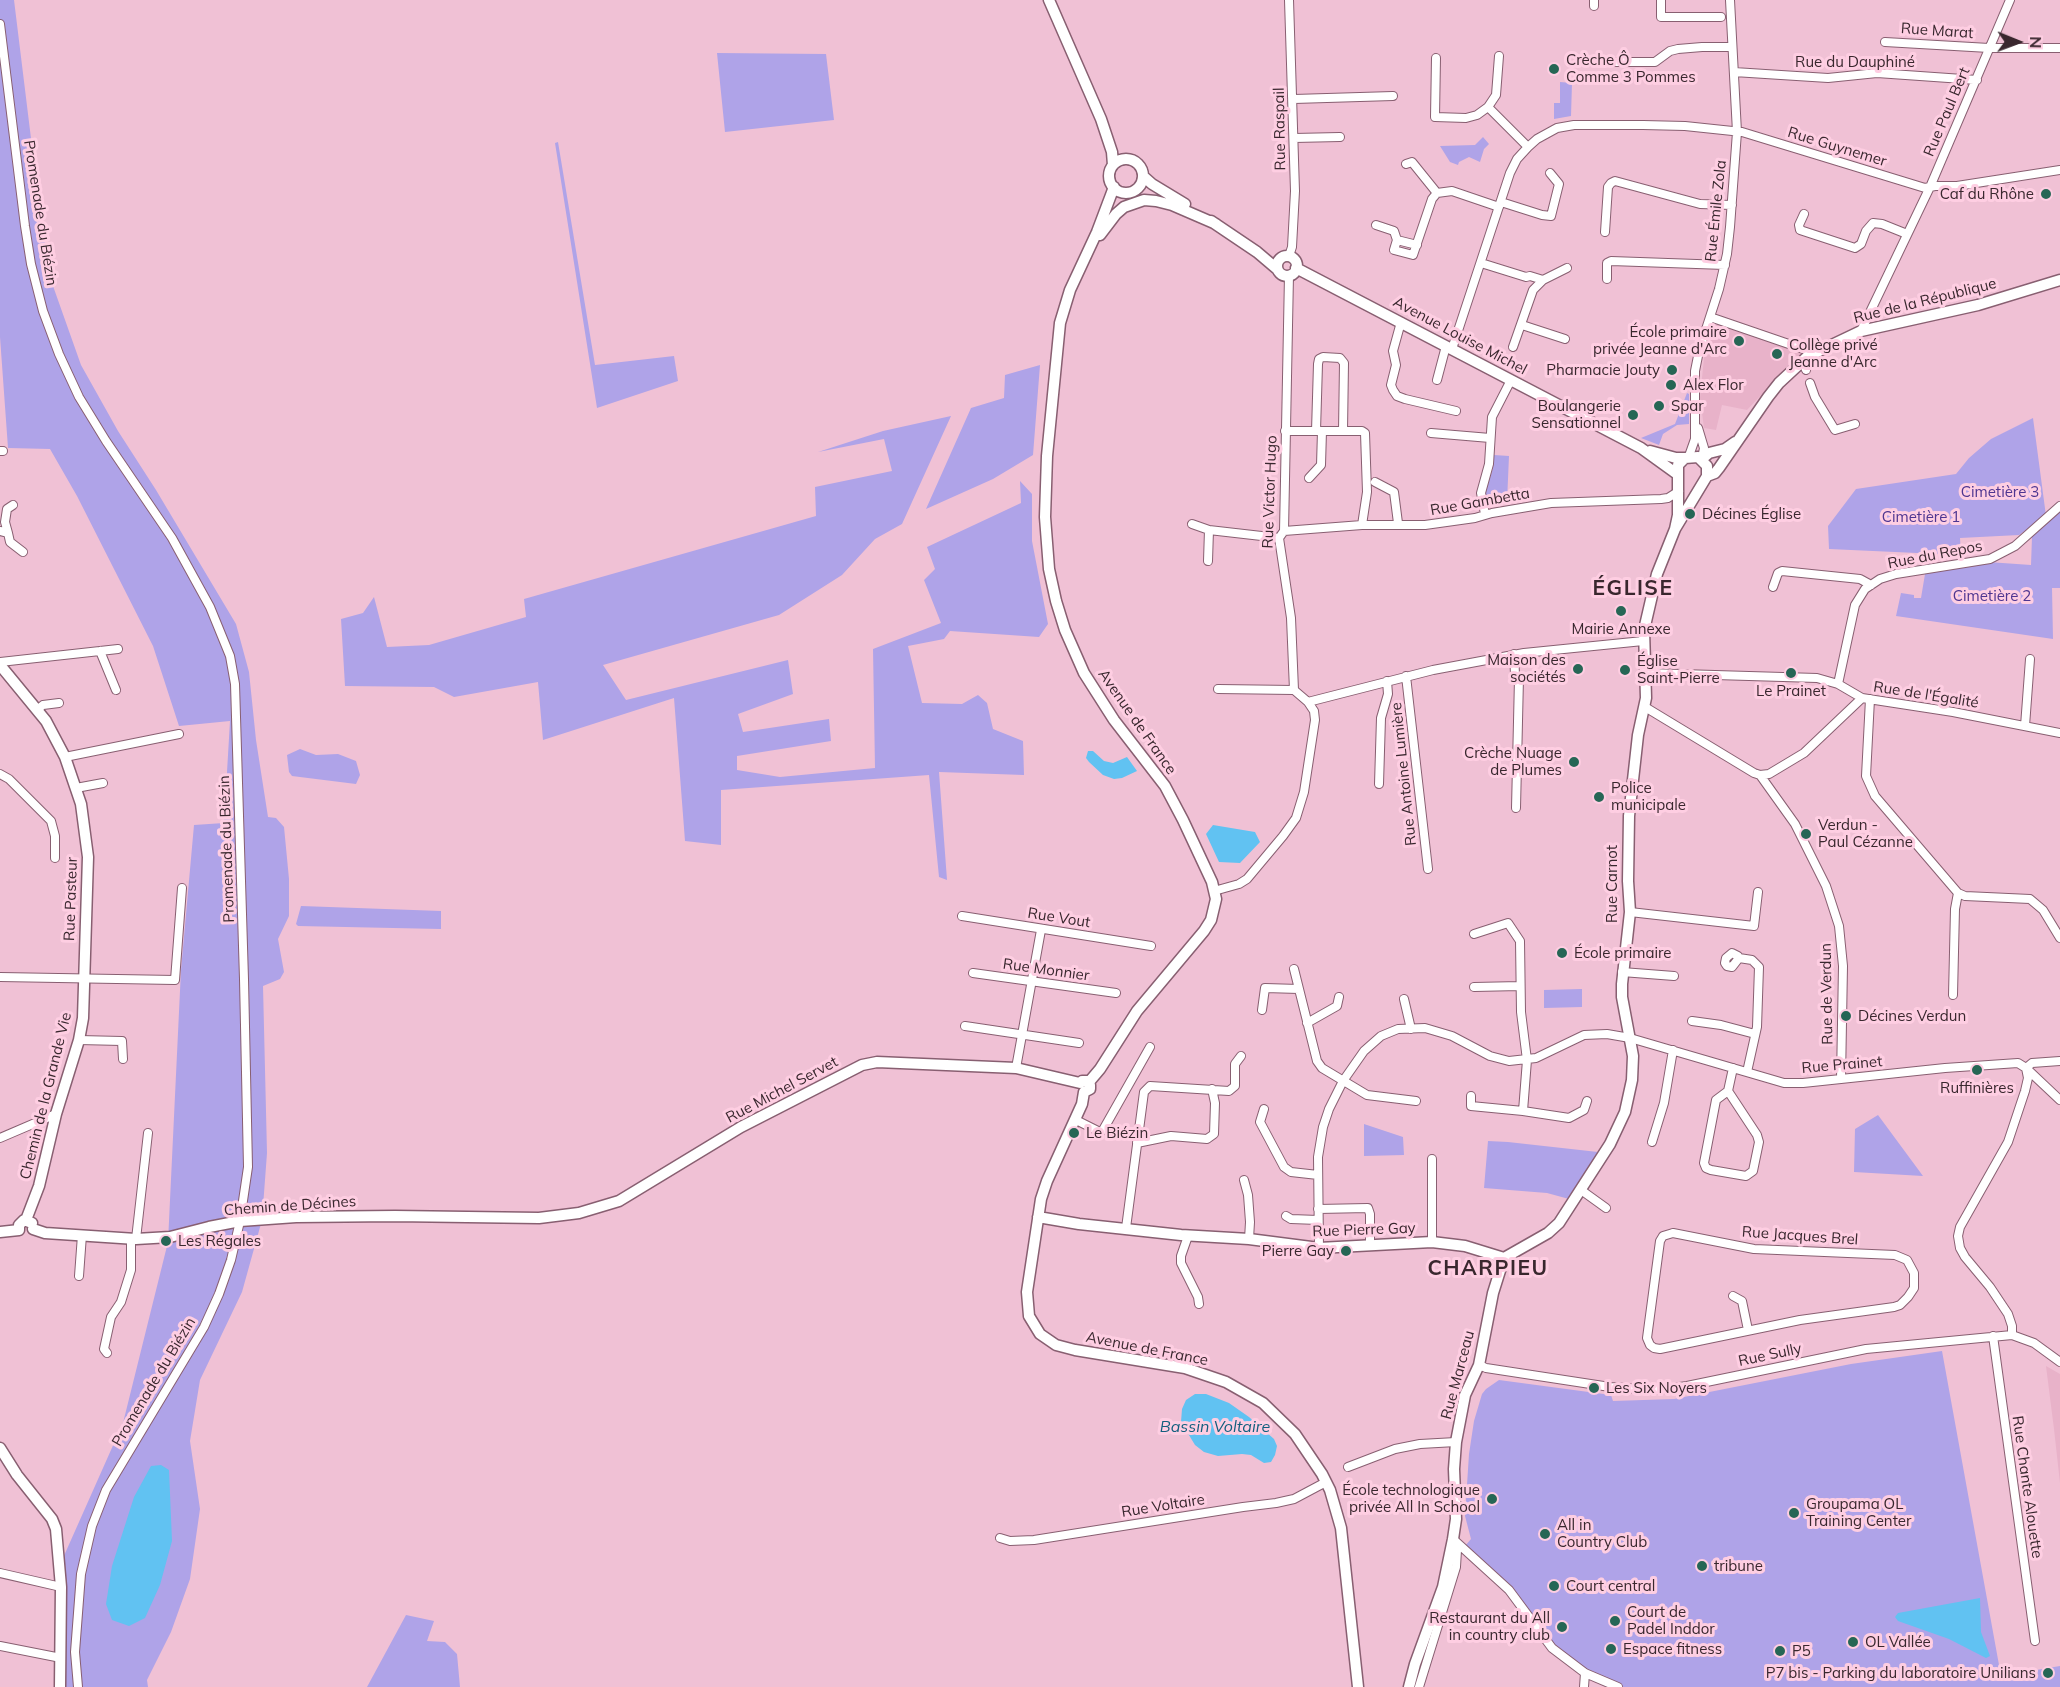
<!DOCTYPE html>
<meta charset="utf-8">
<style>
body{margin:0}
#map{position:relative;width:2060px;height:1687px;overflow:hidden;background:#f0c1d5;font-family:Mulish,sans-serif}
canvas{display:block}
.north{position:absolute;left:1988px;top:12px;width:60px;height:60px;-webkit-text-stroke:4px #fecee2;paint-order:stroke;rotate:91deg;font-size:16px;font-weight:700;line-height:24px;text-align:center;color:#39272e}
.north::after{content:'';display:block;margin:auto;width:21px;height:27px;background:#39272e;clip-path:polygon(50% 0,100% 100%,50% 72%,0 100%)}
</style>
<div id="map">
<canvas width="2060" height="1687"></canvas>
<div class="north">N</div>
</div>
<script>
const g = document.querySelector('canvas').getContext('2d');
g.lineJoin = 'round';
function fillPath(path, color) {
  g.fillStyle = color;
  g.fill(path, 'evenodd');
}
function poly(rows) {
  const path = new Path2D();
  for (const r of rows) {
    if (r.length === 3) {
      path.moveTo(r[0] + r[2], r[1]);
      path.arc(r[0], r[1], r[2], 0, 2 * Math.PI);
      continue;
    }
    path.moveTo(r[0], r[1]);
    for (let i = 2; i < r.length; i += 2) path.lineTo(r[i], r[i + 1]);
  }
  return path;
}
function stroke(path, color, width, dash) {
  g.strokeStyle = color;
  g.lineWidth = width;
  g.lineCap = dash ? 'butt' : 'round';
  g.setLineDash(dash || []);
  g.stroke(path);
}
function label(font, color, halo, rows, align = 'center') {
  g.font = font + ' Mulish,sans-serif';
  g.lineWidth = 6;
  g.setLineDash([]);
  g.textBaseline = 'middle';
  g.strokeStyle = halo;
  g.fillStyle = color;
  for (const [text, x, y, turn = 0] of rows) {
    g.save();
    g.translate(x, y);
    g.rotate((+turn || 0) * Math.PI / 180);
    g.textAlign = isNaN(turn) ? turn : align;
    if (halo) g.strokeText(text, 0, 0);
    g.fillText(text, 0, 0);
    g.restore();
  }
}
fillPath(poly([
 [1720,324,1805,353,1781,374,1747,410,1722,405,1716,430,1704,428,1700,398,1704,358,1713,327],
 [2046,1366,2060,1374,2060,1483,2054,1429]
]), '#e8b2c9');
fillPath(poly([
 [0,0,14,0,42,228,53,286,81,365,118,431,156,490,236,624,249,672,256,740,268,817,276,818,284,827,289,879,289,916,278,939,284,972,280,979,263,986,267,1153,262,1220,242,1292,200,1380,190,1441,200,1509,190,1579,171,1632,147,1680,148,1687,63,1687,63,1558,123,1423,168,1242,181,970,194,825,224,823,230,721,179,726,153,646,77,496,50,449,8,448,0,337],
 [717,53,826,54,834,120,725,132],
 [1560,82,1572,83,1571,116,1554,119,1554,103,1560,103],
 [1483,137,1489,144,1484,149,1480,162,1469,157,1459,162,1458,165,1450,162,1440,146,1475,145],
 [558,142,595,365,674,356,678,381,597,408,555,143],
 [1040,365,1033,455,993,479,926,509,971,408,1004,398,1005,375],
 [1687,393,1689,394,1689,424,1677,425,1663,434,1659,445,1641,438,1675,424],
 [951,416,902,524,875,539,842,575,779,615,603,665,626,700,788,660,793,694,738,714,743,732,829,719,831,741,737,756,737,770,780,777,875,768,873,649,941,623,924,580,935,569,927,547,1021,503,1020,481,1032,494,1032,541,1048,624,1039,637,950,631,944,639,908,646,922,703,962,704,978,695,987,703,993,729,1023,741,1024,775,939,772,947,880,939,877,929,775,721,790,721,845,685,841,674,698,543,740,538,682,454,697,434,687,345,686,341,619,363,613,374,597,387,647,429,645,526,617,524,599,816,516,815,487,892,471,884,439,818,452,883,431],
 [2033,418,2046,516,2019,535,1960,538,1961,555,1829,549,1828,526,1856,489,1956,474,1969,458,1991,439],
 [1494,455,1509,456,1507,502,1491,505,1487,502,1485,494,1493,468],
 [2060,511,2060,588,2052,588,2053,639,1896,616,1901,593,1914,595,1914,598,1921,598,1925,574,1988,562,2031,565,2032,537],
 [300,749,316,755,338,754,356,761,360,775,356,784,292,776,289,772,287,755],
 [301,906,441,911,441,929,298,926,296,924],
 [1582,989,1582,1007,1544,1008,1544,990],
 [1878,1115,1923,1176,1854,1172,1855,1129],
 [1364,1124,1403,1137,1404,1155,1364,1156],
 [1488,1141,1508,1142,1598,1152,1569,1199,1547,1193,1484,1188],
 [1942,1351,2001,1676,2060,1666,2060,1687,1623,1687,1586,1670,1562,1653,1542,1633,1465,1546,1471,1539,1465,1516,1469,1454,1474,1421,1482,1394,1486,1389,1499,1380,1611,1395,1613,1401,1674,1399,1851,1364],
 [406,1615,434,1621,427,1641,445,1642,457,1654,460,1687,367,1687]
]), '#afa3e8');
fillPath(poly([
 [1088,751,1093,751,1104,761,1113,763,1127,757,1137,771,1122,778,1114,779,1103,775,1089,762,1086,758],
 [1213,825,1255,832,1260,842,1240,863,1219,862,1206,834],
 [1195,1394,1206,1394,1229,1403,1249,1417,1274,1439,1277,1446,1275,1455,1271,1462,1264,1463,1251,1455,1242,1454,1218,1456,1204,1452,1195,1445,1181,1422,1182,1409,1186,1400],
 [161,1465,169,1470,172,1541,160,1585,145,1618,129,1626,112,1620,106,1604,112,1566,134,1497,151,1466],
 [1980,1598,1981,1632,1990,1656,1986,1658,1949,1639,1898,1621,1895,1617,1898,1613]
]), '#61c2f2');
const minor = poly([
 [1289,0,1295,191,1292,247,1289,256],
 [1661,0,1661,17,1721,17],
 [1594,6,1594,0],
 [0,24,25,226,31,264,43,311,59,354,79,397,106,441,172,538,210,607,230,656,235,684,244,979,248,1167,240,1221,231,1260,219,1294,204,1327,106,1490,92,1526,81,1574,75,1652,78,1687],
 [1885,42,1989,48,2060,48],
 [1436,58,1435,117,1466,118,1477,115,1488,107,1496,95,1499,56],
 [1588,62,1655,62,1670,51,1678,49,1702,47,1732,47],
 [1734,72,1828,78,1877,73,1977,80],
 [1294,99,1393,96],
 [1488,107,1528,147],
 [1294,138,1340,137],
 [1406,164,1412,162,1437,193],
 [1501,202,1542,215,1551,216,1559,184,1550,173],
 [1804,214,1799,225,1800,230,1855,248,1861,244,1866,231,1873,223,1882,224,1907,234],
 [1376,225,1394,231,1397,240,1394,250,1413,255,1432,199,1437,193,1452,191,1499,207],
 [1605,232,1608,187,1611,183,1615,181,1700,204,1732,205],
 [1397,240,1417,245],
 [1481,263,1526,277,1530,276,1543,280],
 [1607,279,1607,263,1611,261,1725,265],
 [1710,317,1815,353],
 [1401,322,1393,351,1396,365,1391,385,1393,390,1397,396,1405,399,1456,411],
 [1522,325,1565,339],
 [1861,331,1930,187,2010,0],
 [1513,347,1533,290,1543,280,1567,268],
 [1452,349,1510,173,1517,159,1528,147,1537,139,1557,128,1574,125,1643,125,1685,126,1742,132,1925,188,1935,186,1957,186,2060,170],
 [1803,361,1806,370],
 [1437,380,1446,346],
 [1810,383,1815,397,1835,430,1855,424],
 [1698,428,1704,448,1702,459],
 [1285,431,1362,431,1365,433,1367,492,1362,525],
 [1316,431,1318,364,1319,359,1323,357,1340,358,1344,363,1343,431],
 [1431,433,1490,438],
 [0,451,3,451],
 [1689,456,1695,439,1695,371,1699,351,1719,289,1727,254,1730,227,1737,132,1730,0],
 [1309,478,1321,465,1322,431],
 [1375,482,1394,492,1398,523],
 [1485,514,1481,493,1489,464,1492,417,1511,380],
 [1192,524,1209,530,1279,538],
 [0,531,8,533,5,522,7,509,13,505],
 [1284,531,1362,525,1425,525,1475,518,1492,513,1551,503,1661,499,1668,498,1679,491],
 [8,533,10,542,23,552],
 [1208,561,1209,530],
 [1773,587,1778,573,1782,571,1860,579,1871,585],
 [100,651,116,690],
 [1514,654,1515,674,1519,678,1516,808],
 [0,662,118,649],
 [1647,673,1817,678,1838,684,1862,698,1953,712,2060,733],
 [1406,676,1428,869],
 [1838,684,1855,605,1865,589,1880,579,1896,574,1990,559,2015,546,2060,506],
 [1218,689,1294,690],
 [1870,699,1866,776,1875,796,1958,893,1965,896,2030,899,2043,910,2060,938],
 [1308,702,1433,670,1524,653,1643,641],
 [1645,707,1754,773,1760,775,1795,824,1826,886,1839,926,1843,966,1841,1079],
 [37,710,43,705,59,703],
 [2025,726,2030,659],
 [65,757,179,734],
 [0,774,9,779,51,821,55,836,55,858],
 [1760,775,1769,774,1804,753,1862,698],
 [1379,784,1381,718,1388,694,1387,681],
 [76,788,103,783],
 [1214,891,1239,884,1247,879,1283,836,1296,818,1304,792,1315,720,1314,711,1308,702,1294,690,1291,618,1279,538,1284,531,1289,275],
 [1630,912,1754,926,1758,892],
 [962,916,1151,946],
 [1474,934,1508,923,1520,941,1521,1012,1527,1060,1523,1111,1569,1118,1584,1110,1587,1101],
 [1739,958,1738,956,1732,953,1726,958,1725,963,1727,966,1732,967,1739,958,1752,960,1759,967,1757,1027,1747,1072],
 [1294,969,1317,1061,1322,1068,1367,1095,1416,1101],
 [1622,972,1674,976],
 [973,973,1116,993],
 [0,977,175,980,182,888],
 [1474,987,1520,986],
 [1953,995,1955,909,1958,893],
 [1404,999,1411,1029],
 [1262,1010,1265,988,1299,989],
 [1692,1021,1721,1025,1755,1034],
 [1307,1023,1337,1006,1339,997],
 [965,1026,1079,1043],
 [79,1040,122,1041,123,1059],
 [1016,1068,1041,930],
 [2026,1068,2032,1063,2060,1061],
 [1728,1091,1716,1100,1704,1163,1706,1168,1711,1170,1746,1176,1753,1171,1759,1142,1757,1135,1728,1091,1733,1068],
 [1471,1096,1471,1106,1523,1111],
 [1264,1109,1260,1122,1284,1167,1291,1172,1318,1175],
 [1076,1120,1100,1132,1103,1130,1150,1047],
 [0,1138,56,1114],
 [1652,1142,1664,1103,1673,1050],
 [1137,1143,1171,1136,1207,1139,1214,1134,1215,1103,1212,1089],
 [1432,1159,1432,1242],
 [1244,1180,1248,1195,1250,1222,1249,1239],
 [1581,1190,1606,1208],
 [1318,1209,1368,1208,1370,1214,1370,1245],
 [1286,1216,1291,1219,1318,1220],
 [1126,1228,1144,1092,1150,1086,1229,1091,1235,1086,1235,1064,1241,1056],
 [1673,1233,1754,1249,1895,1255,1907,1260,1914,1273,1914,1288,1908,1297,1900,1305,1894,1307,1800,1320,1660,1349,1654,1348,1650,1345,1647,1338,1660,1241,1663,1236,1673,1233],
 [1188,1236,1181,1256,1181,1263,1198,1297,1199,1304],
 [136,1239,148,1133],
 [1319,1248,1318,1157,1323,1127,1329,1109,1343,1081,1364,1051,1381,1036,1398,1029,1425,1028,1452,1036,1490,1056,1509,1061,1536,1058,1584,1035,1607,1034,1630,1038,1784,1083,1803,1083,1945,1068,2018,1063,2026,1068,2060,1100],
 [79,1276,82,1235],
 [1733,1296,1742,1301,1748,1330],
 [2012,1335,2012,1326,2008,1314,1990,1287,1965,1257,1960,1248,1958,1236,1960,1227,2008,1142,2025,1091,2028,1078,2026,1068],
 [1993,1336,2035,1641],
 [107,1353,104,1349,111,1317,121,1302,131,1270,131,1239],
 [1479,1365,1486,1368,1610,1387,1657,1390,1687,1386,1866,1349,2012,1335,2034,1343,2060,1362],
 [1348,1467,1395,1449,1420,1444,1456,1442],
 [1000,1538,1010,1541,1034,1540,1243,1507,1276,1503,1294,1499,1326,1482],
 [1453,1539,1509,1590,1552,1648,1585,1673,1618,1687],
 [0,1573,61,1587],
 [0,1646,61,1658],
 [1419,1687,1456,1567,1457,1550,1454,1540],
 [1584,1687,1585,1673]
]);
const tertiary = poly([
 [1049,0,1101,119,1112,152,1113,165],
 [1126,176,17],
 [1143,176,1152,184,1185,204],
 [1211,221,1257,252,1277,269],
 [1100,235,1116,214,1124,207,1144,200,1156,201,1172,205,1216,224],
 [1287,266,10],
 [1296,268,1641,448,1677,474],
 [1650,451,1676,458,1685,458],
 [1702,459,1709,453,1725,449,1735,442],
 [1707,476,1715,473,1719,468,1768,397,1779,383,1807,357,1815,353,1861,331,1978,305,2060,280],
 [0,665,46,721,65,757,81,804,88,857,83,1018,79,1040,56,1114,39,1186,26,1220],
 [1089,1082,1100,1069,1137,1011,1204,931,1211,920,1216,899,1212,882,1183,820,1165,786,1114,720,1084,673,1065,630,1056,601,1049,569,1045,517,1047,456,1060,323,1070,290,1097,232,1114,187],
 [1084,1092,1082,1104,1047,1181,1041,1199,1027,1292,1029,1316,1040,1334,1056,1345,1075,1350,1185,1368,1226,1382,1263,1403,1295,1434,1322,1474,1330,1490,1341,1528,1358,1687],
 [1038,1217,1079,1224,1181,1235,1249,1239,1319,1248,1432,1242,1465,1246,1504,1258],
 [33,1229,45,1233,136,1239,170,1237,209,1227,240,1221,296,1217,395,1216,539,1218,579,1213,619,1201,741,1127,862,1065,877,1062,1016,1068,1080,1083,1082,1081,1087,1081,1090,1085,1090,1089,1084,1092],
 [19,1230,19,1225,24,1220,32,1223],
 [0,1232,19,1230],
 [1504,1258,1548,1233,1559,1223,1610,1144,1625,1112,1632,1080,1633,1056,1622,997,1622,984,1630,912,1628,881,1629,816,1638,735,1646,698,1644,630,1657,574,1675,529,1678,515,1678,465,1685,458,1698,457,1707,466,1707,476,1675,529],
 [0,1448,17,1475,52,1519,56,1529,61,1587,60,1687],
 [1409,1687,1415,1664,1443,1587,1453,1539,1456,1519,1454,1469,1456,1442,1465,1395,1479,1365,1493,1293,1504,1258]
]);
stroke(minor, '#885f71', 10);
stroke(tertiary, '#885f71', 13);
stroke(minor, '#fff', 8);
stroke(tertiary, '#fff', 10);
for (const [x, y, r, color] of [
 [1554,69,6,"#266655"],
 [2046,194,6,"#266655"],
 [1739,341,6,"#266655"],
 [1777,354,6,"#266655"],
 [1672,370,6,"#266655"],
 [1671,385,6,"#266655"],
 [1659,406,6,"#266655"],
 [1633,415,6,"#266655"],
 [1690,514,6,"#266655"],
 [1621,611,6,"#266655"],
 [1578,669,6,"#266655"],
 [1625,670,6,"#266655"],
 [1791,673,6,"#266655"],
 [1574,762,6,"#266655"],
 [1599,797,6,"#266655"],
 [1806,834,6,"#266655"],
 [1562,953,6,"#266655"],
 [1846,1016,6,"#266655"],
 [1977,1070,6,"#266655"],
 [1074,1133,6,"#266655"],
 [166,1241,6,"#266655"],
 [1346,1251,6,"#266655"],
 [1594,1388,6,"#266655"],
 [1492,1499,6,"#266655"],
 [1794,1513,6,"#266655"],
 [1545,1534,6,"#266655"],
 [1702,1566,6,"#266655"],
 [1554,1586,6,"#266655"],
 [1615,1621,6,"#266655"],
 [1562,1627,6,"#266655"],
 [1853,1642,6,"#266655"],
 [1611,1649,6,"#266655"],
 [1780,1651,6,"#266655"],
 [2048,1673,6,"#266655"]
]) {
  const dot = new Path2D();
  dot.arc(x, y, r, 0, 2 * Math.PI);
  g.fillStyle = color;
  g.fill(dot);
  stroke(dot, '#fecee2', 2);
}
label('15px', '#39272e', '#fecee2', [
 ["Rue Marat",1937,31,4],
 ["Rue du Dauphiné",1855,62],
 ["Rue Paul Bert",1947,112,-67],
 ["Rue Raspail",1280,129,-91],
 ["Rue Guynemer",1837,147,17],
 ["Rue Émile Zola",1716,211,-84],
 ["Promenade du Biézin",40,213,81],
 ["Rue de la République",1925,301,-14],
 ["Avenue Louise Michel",1460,336,28],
 ["Rue Victor Hugo",1270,492,-88],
 ["Rue Gambetta",1480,502,-10],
 ["Rue du Repos",1935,555,-11],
 ["Rue de l'Égalité",1926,695,9],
 ["Avenue de France",1137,722,55],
 ["Rue Antoine Lumière",1404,774,-96],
 ["Promenade du Biézin",227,849,-92],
 ["Rue Carnot",1612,884,-90],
 ["Rue Pasteur",71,899,-88],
 ["Rue Vout",1059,918,9],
 ["Rue Monnier",1046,970,8],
 ["Rue de Verdun",1827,994,-91],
 ["Rue Prainet",1842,1065,-5],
 ["Rue Michel Servet",782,1090,-28],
 ["Chemin de la Grande Vie",46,1096,-76],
 ["Chemin de Décines",290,1206,-4],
 ["Rue Pierre Gay",1364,1230,-2],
 ["Rue Jacques Brel",1800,1236,4],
 ["Avenue de France",1147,1349,11],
 ["Rue Sully",1770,1355,-12],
 ["Rue Marceau",1458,1375,-75],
 ["Promenade du Biézin",154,1382,-59],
 ["Rue Chante Alouette",2027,1487,82],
 ["Rue Voltaire",1163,1506,-9]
]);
label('15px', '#39272e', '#fecee2', [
 ["Crèche Ô",1566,60],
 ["Comme 3 Pommes",1566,77],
 ["Caf du Rhône",2034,194,"right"],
 ["École primaire",1727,332,"right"],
 ["privée Jeanne d'Arc",1727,349,"right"],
 ["Collège privé",1789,345],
 ["Jeanne d'Arc",1789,362],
 ["Pharmacie Jouty",1660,370,"right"],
 ["Alex Flor",1683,385],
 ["Boulangerie",1621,406,"right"],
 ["Sensationnel",1621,423,"right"],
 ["Spar",1671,406],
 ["Décines Église",1702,514],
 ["Mairie Annexe",1621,629,"center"],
 ["Maison des",1566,660,"right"],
 ["sociétés",1566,677,"right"],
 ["Église",1637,661],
 ["Saint-Pierre",1637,678],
 ["Le Prainet",1791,691,"center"],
 ["Crèche Nuage",1562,753,"right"],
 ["de Plumes",1562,770,"right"],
 ["Police",1611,788],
 ["municipale",1611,805],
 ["Verdun -",1818,825],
 ["Paul Cézanne",1818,842],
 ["École primaire",1574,953],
 ["Décines Verdun",1858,1016],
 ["Ruffinières",1977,1088,"center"],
 ["Le Biézin",1086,1133],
 ["Les Régales",178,1241],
 ["Pierre Gay",1334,1251,"right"],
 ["Les Six Noyers",1606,1388],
 ["École technologique",1480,1490,"right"],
 ["privée All In School",1480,1507,"right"],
 ["Groupama OL",1806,1504],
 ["Training Center",1806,1521],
 ["All in",1557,1525],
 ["Country Club",1557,1542],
 ["tribune",1714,1566],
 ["Court central",1566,1586],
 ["Court de",1627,1612],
 ["Padel Inddor",1627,1629],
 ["Restaurant du All",1550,1618,"right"],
 ["in country club",1550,1635,"right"],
 ["OL Vallée",1865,1642],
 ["Espace fitness",1623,1649],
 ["P5",1792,1651],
 ["P7 bis - Parking du laboratoire Unilians",2036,1673,"right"]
], 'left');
label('15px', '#4e3590', '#fecee2', [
 ["Cimetière 3",2000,492],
 ["Cimetière 1",1921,517],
 ["Cimetière 2",1992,596]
]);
label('italic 16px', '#125f7e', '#fecee2', [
 ["Bassin Voltaire",1215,1427]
]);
g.letterSpacing = '1.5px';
label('bold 21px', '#39272e', '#fecee2', [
 ["ÉGLISE",1633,589],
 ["CHARPIEU",1488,1269]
]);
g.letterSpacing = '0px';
</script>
